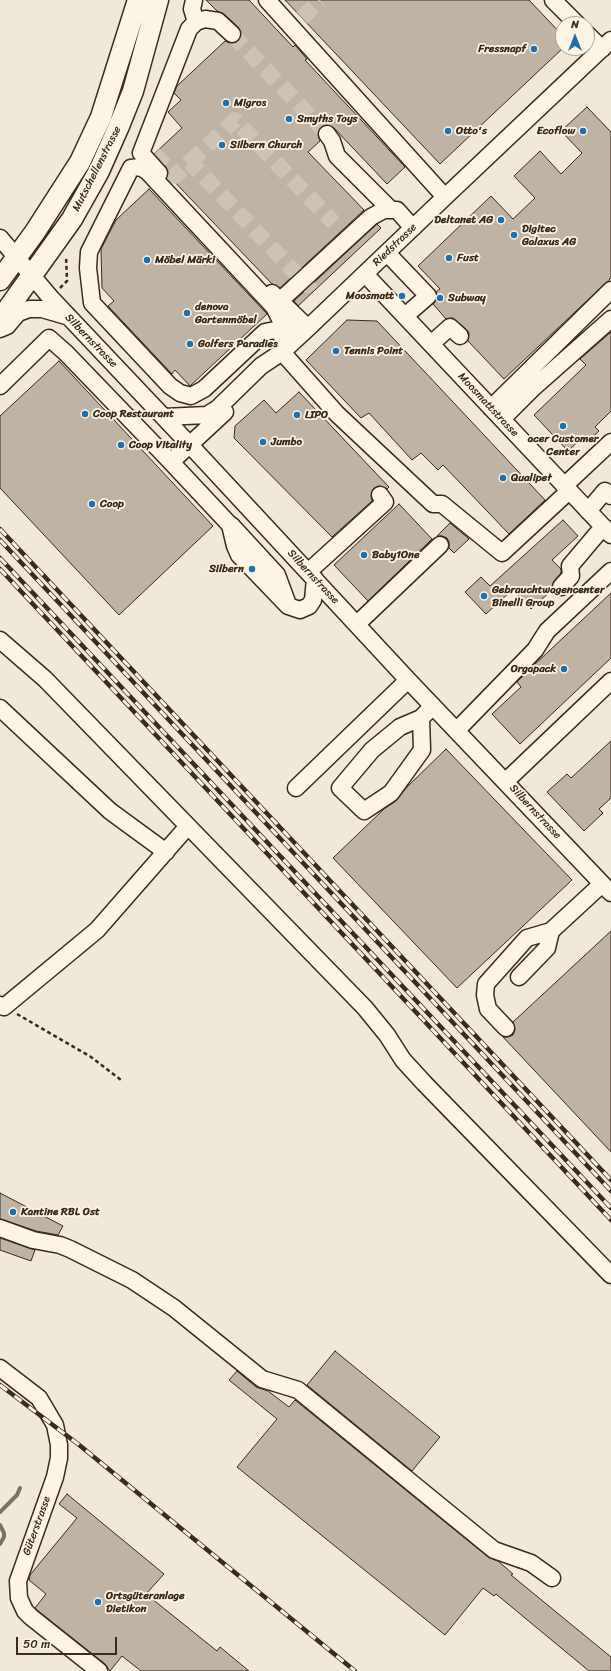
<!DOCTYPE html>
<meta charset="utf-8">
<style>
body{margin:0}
#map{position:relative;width:611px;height:1671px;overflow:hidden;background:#f0e9d9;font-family:Sriracha,sans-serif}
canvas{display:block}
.north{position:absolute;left:555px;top:16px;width:40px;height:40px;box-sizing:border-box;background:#fcf5e5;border:1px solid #afa495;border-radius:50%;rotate:0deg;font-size:11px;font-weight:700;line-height:16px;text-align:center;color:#3b2a1e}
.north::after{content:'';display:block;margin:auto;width:14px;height:18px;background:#1f6fb2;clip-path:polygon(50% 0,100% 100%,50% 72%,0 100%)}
.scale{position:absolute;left:16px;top:1637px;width:101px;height:18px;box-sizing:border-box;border:2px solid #3b2a1e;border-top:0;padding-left:5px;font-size:12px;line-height:14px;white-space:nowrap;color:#3b2a1e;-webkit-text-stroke:3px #fcf5e5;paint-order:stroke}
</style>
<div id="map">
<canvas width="611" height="1671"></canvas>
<div class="north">N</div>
<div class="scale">50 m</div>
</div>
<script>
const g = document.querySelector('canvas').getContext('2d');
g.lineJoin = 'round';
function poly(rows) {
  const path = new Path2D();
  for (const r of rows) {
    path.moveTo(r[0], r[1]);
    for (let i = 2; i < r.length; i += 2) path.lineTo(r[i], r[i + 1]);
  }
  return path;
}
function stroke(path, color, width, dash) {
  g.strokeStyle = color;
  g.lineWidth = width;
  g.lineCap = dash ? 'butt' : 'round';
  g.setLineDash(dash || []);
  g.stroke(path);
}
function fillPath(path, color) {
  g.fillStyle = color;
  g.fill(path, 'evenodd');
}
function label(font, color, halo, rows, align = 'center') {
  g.font = font + ' Sriracha,sans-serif';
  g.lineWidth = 3.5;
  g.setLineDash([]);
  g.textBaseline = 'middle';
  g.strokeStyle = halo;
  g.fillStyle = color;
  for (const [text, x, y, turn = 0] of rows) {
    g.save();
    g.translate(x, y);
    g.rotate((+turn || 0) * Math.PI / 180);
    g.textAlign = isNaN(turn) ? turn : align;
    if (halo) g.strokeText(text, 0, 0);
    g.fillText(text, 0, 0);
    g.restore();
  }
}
stroke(poly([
 [0,1512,17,1495,20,1488],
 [0,1525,4,1533,4,1537,0,1544]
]), '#7e7163', 4);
const building = poly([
 [206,0,249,0,293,47,295,45,307,59,305,60,405,167,387,184,334,128,326,125,321,127,318,135,320,141,308,152,364,210,280,288,272,284,168,175,166,167,154,154,182,128,168,112,181,100,174,93,177,86,225,41,230,43,234,43,239,41,241,36,241,32,238,27,224,14,217,11,206,0],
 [285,0,529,0,563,36,563,48,440,164,285,0],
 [587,107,611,132,611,278,504,379,468,341,469,333,466,329,453,318,446,319,433,304,437,299,436,292,440,289,418,266,491,196,513,219,535,198,514,176,540,151,561,174,582,153,561,131,587,107],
 [149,189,267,314,190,386,175,370,172,374,108,306,114,301,102,288,101,249,116,220,149,189],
 [377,224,381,228,298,306,294,301,377,224],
 [347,320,377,321,545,500,509,534,443,465,438,470,421,453,412,460,369,413,361,418,306,360,347,320],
 [611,332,611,411,595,427,599,431,589,440,585,435,568,451,534,415,586,365,580,359,611,332],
 [59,361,213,526,119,615,0,488,0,416,59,361],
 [299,392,389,487,387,489,379,486,374,488,371,496,372,501,332,537,234,438,235,426,264,400,276,413,299,392],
 [399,504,432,539,368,601,334,565,399,504],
 [563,520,578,536,552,560,561,569,561,573,554,581,552,590,531,609,513,589,486,614,465,592,481,577,490,586,563,520],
 [450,523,469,539,454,553,449,548,449,542,447,538,442,536,437,536,450,523],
 [611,593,611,658,520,744,492,714,521,687,517,682,533,666,611,593],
 [611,741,611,798,599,809,603,813,584,831,547,792,567,774,571,778,611,741],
 [446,749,572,880,457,988,333,858,384,809,396,801,407,787,446,749],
 [611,931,611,1152,503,1037,508,1037,513,1035,515,1030,513,1022,611,931],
 [0,1193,63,1226,58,1235,36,1231,0,1219,0,1193],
 [0,1238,35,1250,31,1261,0,1250,0,1238],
 [335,1351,440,1437,412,1471,307,1385,335,1351],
 [237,1371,256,1387,268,1391,289,1407,295,1400,488,1557,498,1561,513,1574,511,1575,611,1657,611,1671,589,1671,496,1594,494,1596,483,1588,445,1635,237,1467,277,1419,229,1380,237,1371],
 [67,1494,164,1574,146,1594,217,1651,220,1647,249,1671,141,1671,122,1656,110,1671,105,1664,37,1610,35,1608,46,1594,29,1580,30,1575,77,1518,59,1504,67,1494]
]);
fillPath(building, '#beb3a4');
stroke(building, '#3b2a1e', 1);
stroke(poly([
 [302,18,320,0],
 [232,34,327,134],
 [154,154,175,176,190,162,307,285,312,280],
 [190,162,235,120,334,223]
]), '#ccc3b4', 16, [16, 8]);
const minor = poly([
 [194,0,192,9,196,22],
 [267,0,445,197],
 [553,0,577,24],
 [587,34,602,49],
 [327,134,332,141,337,156,390,209],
 [159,173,141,153,189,29,196,22,205,19,218,21,232,34],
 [0,238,50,297,190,445,408,680,611,893],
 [387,253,428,296,405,316],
 [365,274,611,535],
 [272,293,308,328],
 [277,298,284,297,371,217,384,210,397,210,413,228],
 [0,329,7,326,18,313,29,309,42,309,66,316],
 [292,343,275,330,265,332,204,389,191,396,180,393,170,386,92,303,88,268,89,252,131,168,140,167,147,171,274,307,280,319,299,336],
 [431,344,450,327,460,336],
 [282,352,337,414,433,504,442,504,502,553,569,491],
 [0,386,49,338,66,353,171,462],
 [491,408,611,290],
 [225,412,171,462,230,525,235,546,239,555,288,606,300,610,309,606,313,600,315,579],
 [164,417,207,415,218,408,261,366,282,352,308,328,445,197,611,40],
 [502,419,532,389,611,319],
 [564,486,611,442],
 [588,511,605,491,611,496],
 [231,525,277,575,287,602],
 [308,572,385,502,380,495],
 [561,587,571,576,570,566,597,534,605,528],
 [357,624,440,545],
 [0,640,45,679,365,1008,387,1035,403,1060,425,1084,611,1275],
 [0,708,110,811,166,852],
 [421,718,400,727,372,750,340,788,364,811,391,793,422,750,421,718,433,706],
 [457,730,535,650,547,631,611,571],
 [506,781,611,681],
 [296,788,408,680],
 [519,977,547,948,551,931,602,884],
 [0,1005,4,1007,97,930,188,826],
 [506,1028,488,1009,485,995,486,984,527,938,551,931],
 [0,1228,33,1240,60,1245,70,1249,132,1280,174,1308,262,1379,298,1390,494,1550,531,1563,552,1578],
 [0,1368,39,1398,55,1425,59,1445,59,1458,55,1477,18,1581,19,1598,25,1611,31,1617,99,1671]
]);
const major = poly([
 [0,280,35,232,80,162,101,117,138,0],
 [0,320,72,219,99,171,119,126,133,91,158,0]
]);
stroke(minor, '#3b2a1e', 19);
stroke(major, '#3b2a1e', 23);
stroke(poly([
 [60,288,67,281,66,256],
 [17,1014,91,1057,121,1080]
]), '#3b2a1e', 2.5, [4, 3]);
stroke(minor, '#fcf5e5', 16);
stroke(major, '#fcf5e5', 20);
const rail = poly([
 [0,529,611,1180],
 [0,540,611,1191],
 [0,558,611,1208],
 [0,569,611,1220],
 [0,1385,78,1444,355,1671]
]);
stroke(rail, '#3b2a1e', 4.5);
stroke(rail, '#fcf5e5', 3, [9]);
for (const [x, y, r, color] of [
 [534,49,4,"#1f6fb2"],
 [226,103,4,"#1f6fb2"],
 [289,119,4,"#1f6fb2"],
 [448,131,4,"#1f6fb2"],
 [583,131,4,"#1f6fb2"],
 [222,145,4,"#1f6fb2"],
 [501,220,4,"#1f6fb2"],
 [514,235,4,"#1f6fb2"],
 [449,258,4,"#1f6fb2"],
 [147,260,4,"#1f6fb2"],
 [402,296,4,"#1f6fb2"],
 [440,298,4,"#1f6fb2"],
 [187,313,4,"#1f6fb2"],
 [190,344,4,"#1f6fb2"],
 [336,351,4,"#1f6fb2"],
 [85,414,4,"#1f6fb2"],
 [297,415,4,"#1f6fb2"],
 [563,426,4,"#1f6fb2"],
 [263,442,4,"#1f6fb2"],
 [121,445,4,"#1f6fb2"],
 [503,478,4,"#1f6fb2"],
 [92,504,4,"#1f6fb2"],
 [364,555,4,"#1f6fb2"],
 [252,569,4,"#1f6fb2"],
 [484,596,4,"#1f6fb2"],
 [564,669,4,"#1f6fb2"],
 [13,1212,4,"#1f6fb2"],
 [98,1602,4,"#1f6fb2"]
]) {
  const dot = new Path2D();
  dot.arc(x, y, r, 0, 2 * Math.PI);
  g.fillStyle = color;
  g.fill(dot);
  stroke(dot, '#fcf5e5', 1.5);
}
label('bold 11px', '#3b2a1e', '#fcf5e5', [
 ["Fressnapf",526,49,"right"],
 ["Migros",234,103],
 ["Smyths Toys",297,119],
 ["Otto's",456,131],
 ["Ecoflow",575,131,"right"],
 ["Silbern Church",230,145],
 ["Deltanet AG",493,220,"right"],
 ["Digitec",522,229],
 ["Galaxus AG",522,242],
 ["Fust",457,258],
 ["Möbel Märki",155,260],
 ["Moosmatt",394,296,"right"],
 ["Subway",448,298],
 ["denova",195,307],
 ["Gartenmöbel",195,320],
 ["Golfers Paradies",198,344],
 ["Tennis Point",344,351],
 ["Coop Restaurant",93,414],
 ["LIPO",305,415],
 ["acer Customer",563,439,"center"],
 ["Center",563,452,"center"],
 ["Jumbo",271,442],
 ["Coop Vitality",129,445],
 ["Qualipet",511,478],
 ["Coop",100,504],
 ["Baby1One",372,555],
 ["Silbern",244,569,"right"],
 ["Gebrauchtwagencenter",492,590],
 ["Binelli Group",492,603],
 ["Orgapack",556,669,"right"],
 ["Kantine RBL Ost",21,1212],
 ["Ortsgüteranlage",106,1596],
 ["Dietikon",106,1609]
], 'left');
label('11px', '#3b2a1e', '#fcf5e5', [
 ["Mutschellenstrasse",97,169,-63],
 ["Riedstrasse",395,245,-44],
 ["Silbernstrasse",91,341,46],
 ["Moosmattstrasse",488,405,47],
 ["Silbernstrasse",313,577,47],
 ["Silbernstrasse",535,812,47],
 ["Güterstrasse",37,1526,-70]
]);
</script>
